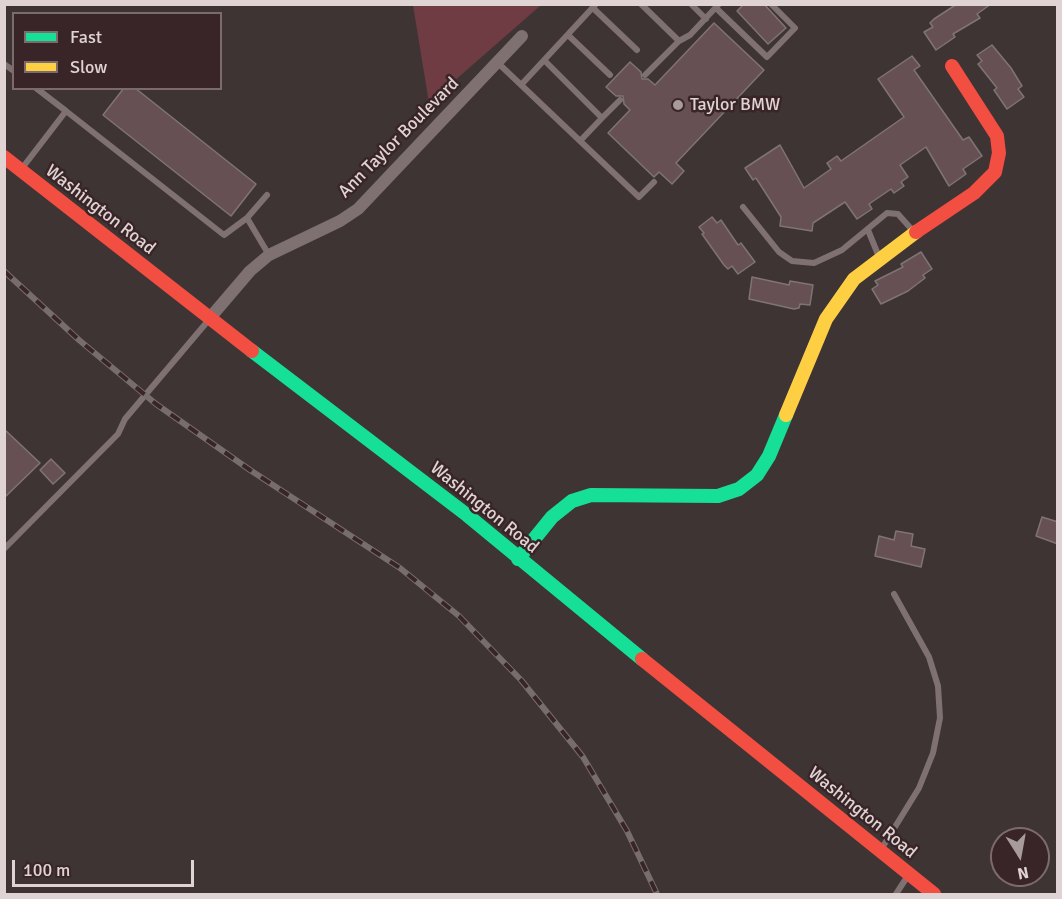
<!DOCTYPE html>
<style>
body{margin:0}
#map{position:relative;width:1062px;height:899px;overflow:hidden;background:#3f3434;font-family:Signika,sans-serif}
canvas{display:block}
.frame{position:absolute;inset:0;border:6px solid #e0d3d4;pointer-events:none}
.legend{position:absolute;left:12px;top:12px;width:210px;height:78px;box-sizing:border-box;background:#392527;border:2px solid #7c6b6c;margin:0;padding:8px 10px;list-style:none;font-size:18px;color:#e0d3d4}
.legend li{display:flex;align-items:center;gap:12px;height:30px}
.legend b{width:30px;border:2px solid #7c6b6c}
.north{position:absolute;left:990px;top:827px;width:60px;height:60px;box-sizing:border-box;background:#392527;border:2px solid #7c6b6c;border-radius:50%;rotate:169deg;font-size:16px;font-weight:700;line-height:24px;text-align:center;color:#e0d3d4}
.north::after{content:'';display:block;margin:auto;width:21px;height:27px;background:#a89b9c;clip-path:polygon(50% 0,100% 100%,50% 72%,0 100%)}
.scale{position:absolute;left:12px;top:860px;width:182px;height:27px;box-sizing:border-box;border:3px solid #e0d3d4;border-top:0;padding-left:8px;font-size:18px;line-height:21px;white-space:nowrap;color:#e0d3d4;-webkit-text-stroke:4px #392527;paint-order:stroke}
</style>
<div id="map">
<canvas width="1062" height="899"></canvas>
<div class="frame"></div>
<ul class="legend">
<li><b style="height:8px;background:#16e098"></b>Fast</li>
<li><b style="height:8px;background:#ffcf43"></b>Slow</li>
</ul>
<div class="north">N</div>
<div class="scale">100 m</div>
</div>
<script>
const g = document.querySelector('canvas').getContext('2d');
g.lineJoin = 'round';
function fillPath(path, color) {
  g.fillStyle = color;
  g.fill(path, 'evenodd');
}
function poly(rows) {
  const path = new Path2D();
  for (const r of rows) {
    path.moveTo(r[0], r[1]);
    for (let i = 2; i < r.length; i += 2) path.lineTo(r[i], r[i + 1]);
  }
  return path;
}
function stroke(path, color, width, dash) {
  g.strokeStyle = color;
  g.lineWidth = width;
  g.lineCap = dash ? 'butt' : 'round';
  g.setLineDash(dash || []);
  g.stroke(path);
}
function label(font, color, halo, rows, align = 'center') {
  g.font = font + ' Signika,sans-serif';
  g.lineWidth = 5;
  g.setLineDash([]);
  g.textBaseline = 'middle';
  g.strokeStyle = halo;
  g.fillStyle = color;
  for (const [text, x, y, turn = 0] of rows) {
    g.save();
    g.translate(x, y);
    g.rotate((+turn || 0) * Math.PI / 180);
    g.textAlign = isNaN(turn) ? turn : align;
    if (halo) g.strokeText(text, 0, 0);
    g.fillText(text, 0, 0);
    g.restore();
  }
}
fillPath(poly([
 [413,5,413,4,541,5,429,103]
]), '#703c44');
const building = poly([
 [744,4,764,4,786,28,768,44,737,11,744,4],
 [957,4,991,4,977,14,980,18,953,34,955,37,936,50,924,32,933,27,930,23,934,19,957,4],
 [714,23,764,70,676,163,684,171,672,184,659,172,654,177,608,133,630,110,624,104,623,96,616,96,606,87,630,62,641,72,642,79,648,79,655,85,714,23],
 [992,45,1011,68,1022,86,1018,89,1024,97,1007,109,994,90,997,88,978,64,982,61,977,55,992,45],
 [912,56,920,66,914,70,963,140,969,137,982,156,963,169,966,174,949,186,926,147,900,165,908,177,901,182,904,186,894,193,891,189,869,204,872,209,857,219,845,202,813,223,812,231,780,226,781,217,756,178,753,180,745,168,780,145,804,188,831,169,827,163,837,156,841,161,904,117,878,79,912,56],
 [124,88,135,88,256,184,231,216,103,115,124,88],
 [712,217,717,223,721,220,738,245,741,243,755,262,738,274,732,266,728,269,724,265,702,234,704,233,699,227,712,217],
 [921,252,932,269,923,275,925,278,908,291,881,304,872,289,878,285,875,281,903,267,901,264,921,252],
 [752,277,789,285,790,281,813,285,810,305,800,304,799,308,794,309,749,299,752,277],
 [4,429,40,463,4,498,4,429],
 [51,459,65,473,53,484,40,470,51,459],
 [1042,517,1058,522,1058,544,1036,536,1042,517],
 [896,531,913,534,911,546,925,549,921,567,875,556,879,536,894,540,896,531]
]);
fillPath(building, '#665053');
stroke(building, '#7f7475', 1.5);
stroke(poly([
 [641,4,679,41,690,35,719,4],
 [691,4,706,19],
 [593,8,637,50],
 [716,8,767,57,795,28,771,4],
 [568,35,610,75],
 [544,60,602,118,580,141],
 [498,63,639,197,654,182],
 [4,64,14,71],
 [645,75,679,41],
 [521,85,596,4],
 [66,111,224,235,247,218,267,195],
 [602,118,620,100],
 [23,167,66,111,36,88],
 [743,207,779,252,792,261,814,263,842,250,887,213,898,214,914,232],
 [247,218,269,255],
 [868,230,879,257],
 [4,549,118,434,125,419,207,322],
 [882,848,919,788,933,753,940,718,938,686,929,657,894,594],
 [896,894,907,877]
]), '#7f7172', 6);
stroke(poly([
 [209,319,250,271,269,255,340,221,358,209,522,36]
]), '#7f7172', 12);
stroke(poly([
 [252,351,467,515,642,659],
 [518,559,552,517,572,501,591,495,718,496,739,489,757,475,769,456,786,415]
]), '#16e098', 14);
stroke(poly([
 [786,415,826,319,854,279,916,232]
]), '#ffcf43', 14);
stroke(poly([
 [4,157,252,351],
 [916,232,974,193,995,172,999,153,997,136,952,66],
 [642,659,934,894]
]), '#f24e42', 14);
const rail = poly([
 [4,271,79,340,156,404,250,470,400,568,459,616,521,680,583,757,627,831,657,894]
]);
stroke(rail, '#786d6e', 6);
stroke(rail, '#392527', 4, [11]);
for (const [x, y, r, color] of [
 [678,105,6,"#a89b9c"]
]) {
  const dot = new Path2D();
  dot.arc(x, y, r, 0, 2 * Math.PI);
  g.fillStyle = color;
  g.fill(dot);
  stroke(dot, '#392527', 2);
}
label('18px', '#e0d3d4', '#392527', [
 ["Taylor BMW",690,105]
], 'left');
label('18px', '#e0d3d4', '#392527', [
 ["Ann Taylor Boulevard",399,138,-45],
 ["Washington Road",100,210,38],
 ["Washington Road",484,508,39],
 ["Washington Road",862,813,39]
]);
</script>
